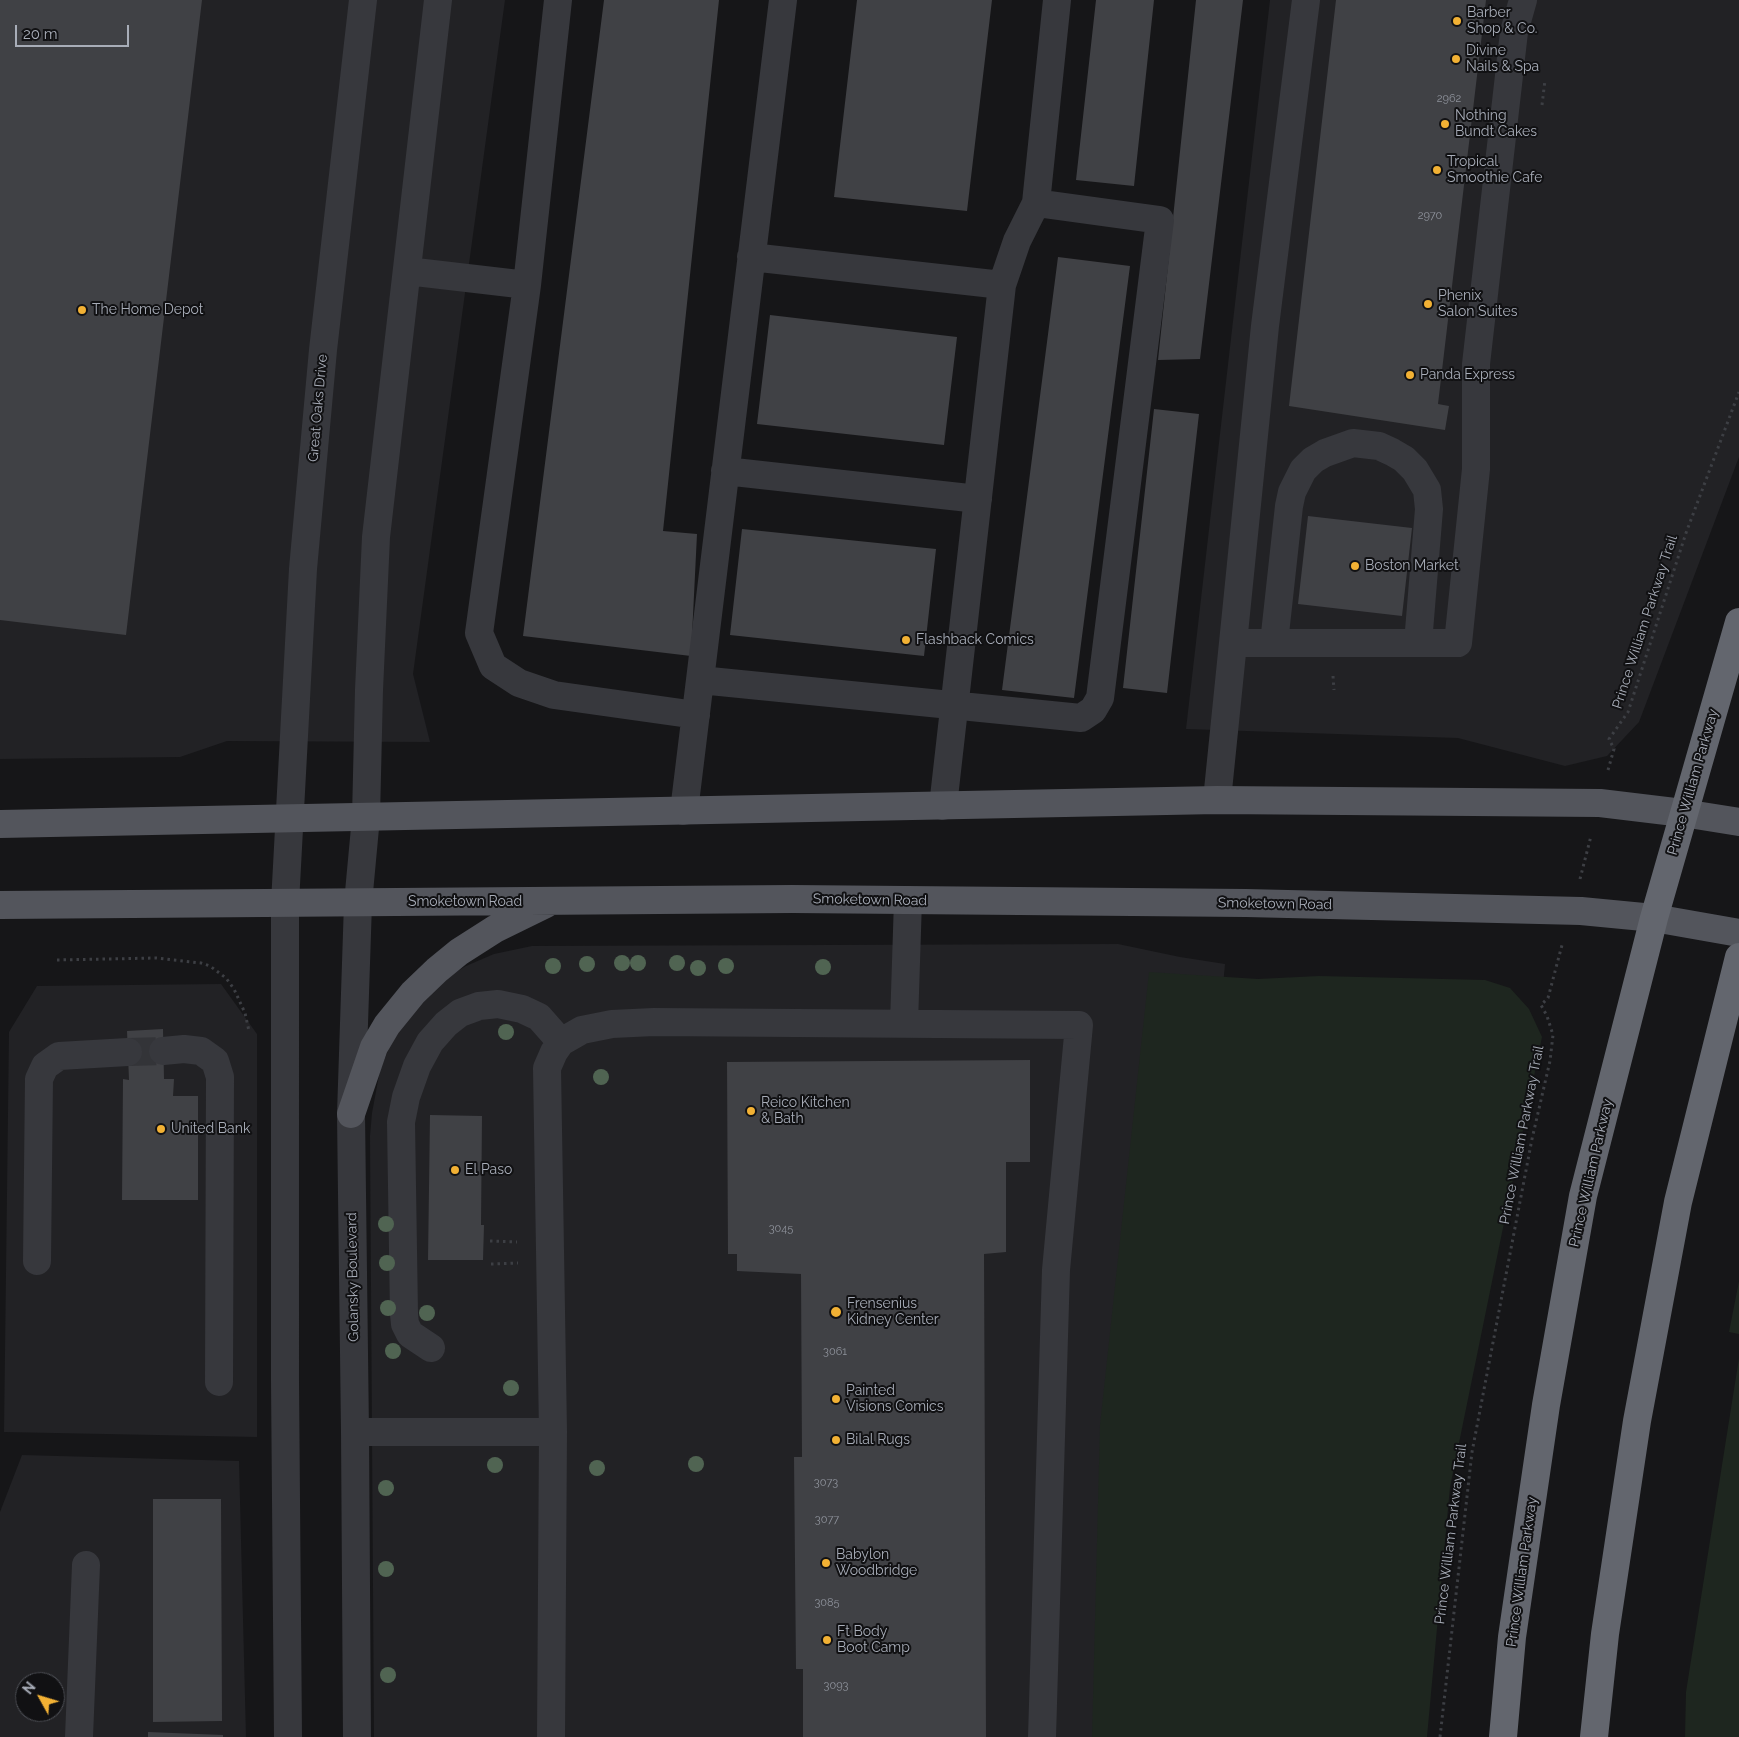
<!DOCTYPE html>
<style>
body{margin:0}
#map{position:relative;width:1739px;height:1737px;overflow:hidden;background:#161618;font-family:Raleway,sans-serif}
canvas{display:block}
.north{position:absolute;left:15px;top:1672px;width:50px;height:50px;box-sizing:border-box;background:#111113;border:1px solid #4d4f55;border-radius:50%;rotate:309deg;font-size:14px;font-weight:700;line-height:20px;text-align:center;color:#a8adb8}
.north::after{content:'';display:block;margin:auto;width:18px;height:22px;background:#f2b134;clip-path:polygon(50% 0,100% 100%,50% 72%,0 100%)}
.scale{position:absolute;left:15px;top:25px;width:114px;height:22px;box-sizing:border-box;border:2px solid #a8adb8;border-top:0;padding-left:6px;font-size:15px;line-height:18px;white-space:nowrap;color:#a8adb8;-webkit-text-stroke:4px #111113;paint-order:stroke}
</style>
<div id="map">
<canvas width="1739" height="1737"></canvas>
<div class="north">N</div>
<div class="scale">20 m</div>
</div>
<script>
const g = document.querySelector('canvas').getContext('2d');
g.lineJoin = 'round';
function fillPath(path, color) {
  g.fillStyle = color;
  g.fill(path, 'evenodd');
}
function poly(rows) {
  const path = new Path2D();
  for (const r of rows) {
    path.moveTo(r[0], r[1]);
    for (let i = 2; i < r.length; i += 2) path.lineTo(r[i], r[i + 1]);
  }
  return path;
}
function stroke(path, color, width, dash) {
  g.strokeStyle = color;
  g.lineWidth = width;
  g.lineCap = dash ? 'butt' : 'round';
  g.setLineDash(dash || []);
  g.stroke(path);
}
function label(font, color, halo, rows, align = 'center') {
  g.font = font + ' Raleway,sans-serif';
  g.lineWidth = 4;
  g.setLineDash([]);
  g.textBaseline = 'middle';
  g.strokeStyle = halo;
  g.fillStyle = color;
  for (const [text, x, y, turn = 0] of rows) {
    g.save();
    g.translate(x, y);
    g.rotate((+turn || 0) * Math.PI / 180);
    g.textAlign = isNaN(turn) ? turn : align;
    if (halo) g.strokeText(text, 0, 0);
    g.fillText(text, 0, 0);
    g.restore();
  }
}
fillPath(poly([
 [0,0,505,0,413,674,430,742,227,741,180,757,0,759],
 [1270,0,1739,0,1739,457,1639,722,1607,756,1565,766,1458,738,1186,729],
 [1118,944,1180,957,1225,964,1160,1682,1167,1737,374,1737,370,1136,372,1113,380,1070,390,1046,410,1013,454,973,466,966,494,954,532,946],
 [221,984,257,1034,257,1437,4,1432,9,1032,37,986],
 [22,1455,239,1461,246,1737,0,1737,0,1512],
 [25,1682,55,1682,55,1712,25,1712]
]), '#222225');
fillPath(poly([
 [1149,972,1258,979,1319,976,1485,980,1510,988,1529,1009,1542,1037,1450,1487,1427,1737,1092,1737,1100,1425],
 [1739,1281,1739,1334,1729,1332],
 [1739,1358,1739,1737,1685,1737,1686,1692]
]), '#1e261f');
fillPath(poly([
 [0,0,202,0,126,635,0,620],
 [604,0,719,0,663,531,697,534,691,656,523,636],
 [857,0,992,0,967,211,834,197],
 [1096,0,1154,0,1134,186,1076,180],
 [1196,0,1243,0,1200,359,1158,360],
 [1336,0,1486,0,1438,404,1449,406,1445,430,1289,406],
 [1058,257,1130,266,1074,698,1002,690],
 [770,315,957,337,944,445,757,424],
 [1154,409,1199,414,1167,693,1123,688],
 [1308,516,1412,528,1402,616,1298,604],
 [742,529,936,549,924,656,730,635],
 [163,1029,164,1079,174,1079,173,1096,198,1096,198,1200,122,1200,123,1079,129,1080,127,1031],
 [1030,1060,1030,1162,1006,1162,1006,1252,984,1254,986,1737,803,1737,803,1669,796,1669,794,1457,802,1457,801,1274,737,1271,737,1254,728,1254,727,1062],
 [430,1115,482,1116,481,1225,484,1225,483,1260,428,1260],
 [153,1499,221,1499,222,1721,153,1722],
 [148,1732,223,1735,223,1737,148,1737]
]), '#404145');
stroke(poly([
 [128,1052,163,1051]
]), '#333438', 28, [28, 14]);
stroke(poly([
 [1542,105,1545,80],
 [1333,676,1334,690],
 [1608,770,1614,749,1609,739,1628,712,1686,533,1739,392],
 [1580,879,1591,836],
 [57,960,156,958,201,963,210,966,226,978,234,989,245,1013,249,1031],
 [490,1241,517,1242],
 [491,1264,518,1263],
 [1440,1737,1472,1452,1532,1139,1550,1061,1553,1035,1547,1016,1541,1005,1548,998,1562,945]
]), '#3d3f44', 3, [2.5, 4]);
stroke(poly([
 [558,0,527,285,479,633,493,666,519,683,554,695,696,715],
 [751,257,1002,285],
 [407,271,527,285],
 [725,471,978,499],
 [1233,643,1265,326,1306,0],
 [1274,643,1289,506,1292,492,1303,470,1313,460,1325,453,1353,443,1379,446,1392,452,1404,459,1415,470,1427,490,1429,509,1418,643],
 [700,680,1081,718,1093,710,1100,698,1160,220,1036,203],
 [1217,800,1233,643,1458,643,1476,469,1476,364,1514,32,1523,0],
 [943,806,1002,285,1017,241,1036,203,1057,0],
 [684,811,783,0],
 [904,1024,908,900],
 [163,1051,184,1049,201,1051,215,1061,220,1077,219,1382],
 [37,1261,39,1079,45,1066,59,1056,128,1052],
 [431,1348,410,1334,405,1324,404,1314,401,1122,406,1097,417,1066,430,1042,446,1024,460,1013,479,1006,498,1004,522,1009,539,1017,561,1042],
 [355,1432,553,1432],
 [79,1737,86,1565],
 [288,1737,285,1381,285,903,303,569,323,350,363,0],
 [357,1737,355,1432,351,1114,358,903,366,817,369,690,376,537,438,0],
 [551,1737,553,1432,547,1068,554,1052,561,1042,582,1030,612,1024,654,1022,1079,1025,1056,1270,1042,1737]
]), '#37383d', 28);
stroke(poly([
 [0,824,1217,800,1600,803,1683,813,1739,822],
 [0,905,792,899,1246,903,1581,911,1654,918,1739,933],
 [351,1114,374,1047,387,1025,413,993,437,970,459,952,495,929,546,904]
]), '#53555c', 28);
stroke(poly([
 [1503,1737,1512,1637,1546,1405,1583,1196,1654,918,1739,622],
 [1594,1737,1605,1634,1637,1421,1678,1202,1739,957]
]), '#63666e', 28);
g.fillStyle = '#506452';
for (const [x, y] of [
 [622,963],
 [638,963],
 [677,963],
 [587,964],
 [553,966],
 [726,966],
 [823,967],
 [698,968],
 [506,1032],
 [601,1077],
 [386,1224],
 [387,1263],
 [388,1308],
 [427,1313],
 [393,1351],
 [511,1388],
 [696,1464],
 [495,1465],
 [597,1468],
 [386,1488],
 [386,1569],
 [388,1675]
]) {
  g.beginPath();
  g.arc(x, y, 8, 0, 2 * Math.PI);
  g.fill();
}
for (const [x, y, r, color] of [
 [1457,21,5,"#f2b134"],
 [1456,59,5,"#f2b134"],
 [1445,124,5,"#f2b134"],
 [1437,170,5,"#f2b134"],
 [1428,304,5,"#f2b134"],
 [82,310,5,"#f2b134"],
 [1410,375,5,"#f2b134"],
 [1355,566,5,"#f2b134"],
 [906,640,5,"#f2b134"],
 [751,1111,5,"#f2b134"],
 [161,1129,5,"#f2b134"],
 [455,1170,5,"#f2b134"],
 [836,1312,6,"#f2b134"],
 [836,1399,5,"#f2b134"],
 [836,1440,5,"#f2b134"],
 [826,1563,5,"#f2b134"],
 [827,1640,5,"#f2b134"]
]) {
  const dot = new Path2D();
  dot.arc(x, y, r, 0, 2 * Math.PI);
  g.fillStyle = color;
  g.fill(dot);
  stroke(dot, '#111113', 2);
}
label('11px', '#8e929b', null, [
 ["2962",1449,99],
 ["2970",1430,216],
 ["3045",781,1229],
 ["3061",835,1352],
 ["3073",826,1483],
 ["3077",827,1520],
 ["3085",827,1603],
 ["3093",836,1686]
]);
label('14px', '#a8adb8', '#111113', [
 ["Barber",1467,13],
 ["Shop & Co.",1467,29],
 ["Divine",1466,51],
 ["Nails & Spa",1466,67],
 ["Nothing",1455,116],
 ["Bundt Cakes",1455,132],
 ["Tropical",1447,162],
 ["Smoothie Cafe",1447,178],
 ["Phenix",1438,296],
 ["Salon Suites",1438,312],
 ["The Home Depot",92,310],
 ["Panda Express",1420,375],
 ["Boston Market",1365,566],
 ["Flashback Comics",916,640],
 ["Reico Kitchen",761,1103],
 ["& Bath",761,1119],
 ["United Bank",171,1129],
 ["El Paso",465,1170],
 ["Frensenius",847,1304],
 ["Kidney Center",847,1320],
 ["Painted",846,1391],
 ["Visions Comics",846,1407],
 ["Bilal Rugs",846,1440],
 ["Babylon",836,1555],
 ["Woodbridge",836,1571],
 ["Ft Body",837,1632],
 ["Boot Camp",837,1648]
], 'left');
label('14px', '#a8adb8', '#111113', [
 ["Great Oaks Drive",318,408,-85],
 ["Prince William Parkway Trail",1645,622,-72],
 ["Prince William Parkway",1693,782,-74],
 ["Smoketown Road",870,900,1],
 ["Smoketown Road",465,902],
 ["Smoketown Road",1275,904,1],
 ["Prince William Parkway Trail",1522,1135,-79],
 ["Prince William Parkway",1591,1173,-77],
 ["Golansky Boulevard",353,1277,-91],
 ["Prince William Parkway Trail",1451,1534,-83],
 ["Prince William Parkway",1522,1572,-82]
]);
</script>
